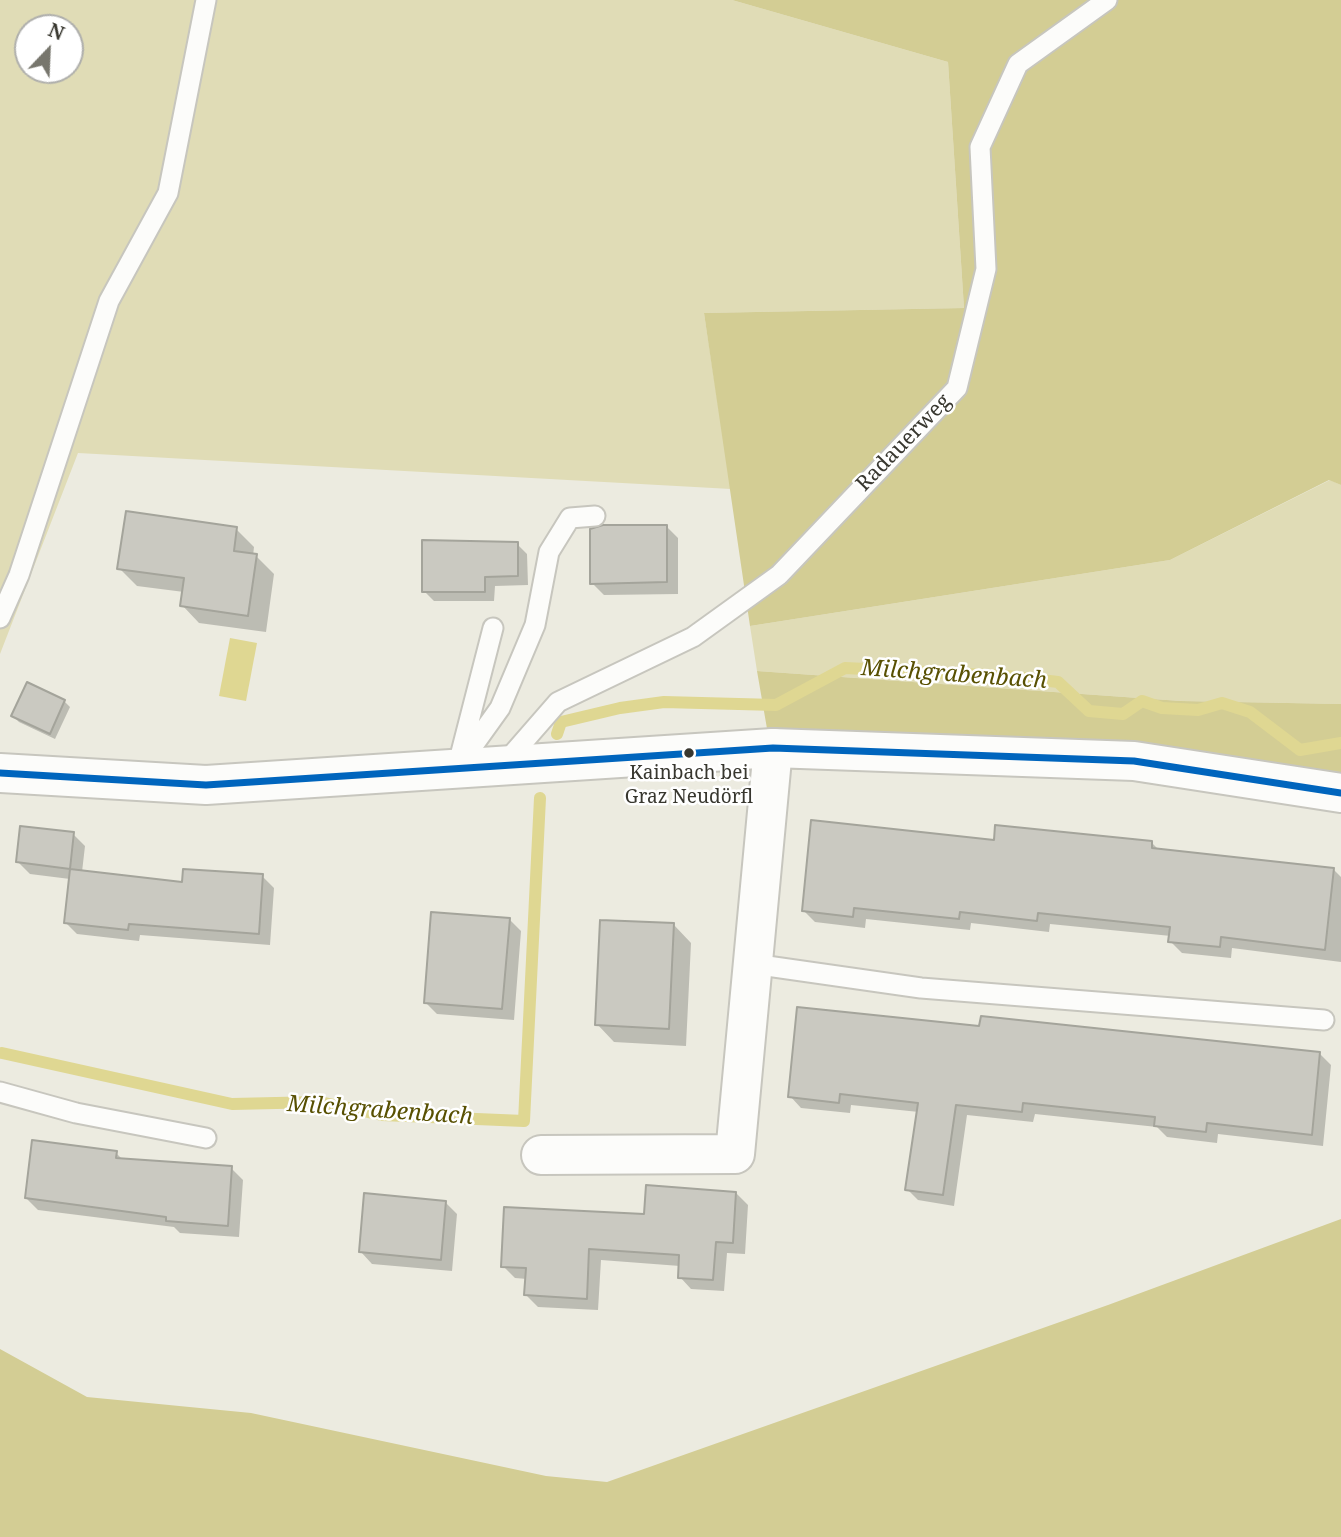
<!DOCTYPE html>
<meta charset="utf-8">
<style>
body{margin:0}
#map{position:relative;width:1341px;height:1537px;overflow:hidden;background:#ecebe0;font-family:"Noto Serif",serif}
canvas{display:block}
.north{position:absolute;left:14px;top:14px;width:70px;height:70px;box-sizing:border-box;background:#fff;border:2px solid #afafac;border-radius:50%;rotate:23deg;font-size:19px;font-weight:700;line-height:28px;text-align:center;color:#38372f}
.north::after{content:'';display:block;margin:auto;width:24px;height:32px;background:#77766d;clip-path:polygon(50% 0,100% 100%,50% 72%,0 100%)}
</style>
<div id="map">
<canvas width="1341" height="1537"></canvas>
<div class="north">N</div>
</div>
<script>
const g = document.querySelector('canvas').getContext('2d');
g.lineJoin = 'round';
function fillPath(path, color) {
  g.fillStyle = color;
  g.fill(path, 'evenodd');
}
function poly(rows) {
  const path = new Path2D();
  for (const r of rows) {
    path.moveTo(r[0], r[1]);
    for (let i = 2; i < r.length; i += 2) path.lineTo(r[i], r[i + 1]);
  }
  return path;
}
function stroke(path, color, width, dash) {
  g.strokeStyle = color;
  g.lineWidth = width;
  g.lineCap = dash ? 'butt' : 'round';
  g.setLineDash(dash || []);
  g.stroke(path);
}
function label(font, color, halo, rows, align = 'center') {
  g.font = font + ' "Noto Serif",serif';
  g.lineWidth = 5;
  g.setLineDash([]);
  g.textBaseline = 'middle';
  g.strokeStyle = halo;
  g.fillStyle = color;
  for (const [text, x, y, turn = 0] of rows) {
    g.save();
    g.translate(x, y);
    g.rotate((+turn || 0) * Math.PI / 180);
    g.textAlign = isNaN(turn) ? turn : align;
    if (halo) g.strokeText(text, 0, 0);
    g.fillText(text, 0, 0);
    g.restore();
  }
}
fillPath(poly([
 [0,0,732,0,948,62,964,308,704,313,731,489,78,453,0,654],
 [28,28,70,28,70,70,28,70],
 [1330,480,1341,485,1341,704,1181,701,757,671,750,626,1170,560]
]), '#e0dcb6');
fillPath(poly([
 [732,0,1341,0,1341,485,1329,480,1170,560,750,626,704,313,964,308,948,62],
 [757,671,1181,701,1341,704,1341,813,1090,775,774,769],
 [1341,1219,1341,1537,0,1537,0,1349,87,1397,251,1413,546,1476,607,1482,1108,1305]
]), '#d3cd94');
fillPath(poly([
 [230,638,257,643,246,701,219,696]
]), '#dfd792');
fillPath(poly([
 [666,526,678,538,678,594,604,595,592,583],
 [236,529,254,547,253,556,256,556,274,574,266,632,199,623,182,605,184,592,137,586,119,568],
 [517,544,527,554,528,585,495,586,494,601,434,601,424,591],
 [64,701,70,707,55,739,19,722,13,716],
 [73,834,85,846,82,872,183,884,262,876,274,888,270,945,140,935,139,941,77,934,65,922,70,879,30,874,18,862],
 [995,842,1152,843,1159,850,1333,869,1341,877,1341,962,1232,948,1231,958,1182,953,1170,941,1171,936,1050,924,1049,932,971,923,970,930,866,919,865,928,815,922,803,910],
 [509,919,521,931,514,1020,437,1014,425,1002],
 [674,925,691,943,686,1046,614,1042,597,1024],
 [981,1027,1320,1054,1331,1065,1323,1146,1218,1134,1217,1143,1167,1137,1157,1127,1035,1114,1033,1122,967,1115,954,1206,918,1200,907,1189,919,1112,851,1105,850,1113,801,1108,790,1096],
 [116,1153,124,1161,231,1168,243,1180,239,1237,180,1233,174,1227,38,1210,26,1198],
 [736,1193,748,1205,745,1254,727,1253,724,1291,691,1289,680,1277,680,1266,601,1260,598,1310,538,1307,526,1295,527,1279,515,1278,503,1266,646,1216],
 [445,1202,457,1214,452,1271,372,1264,361,1252]
]), '#0003');
stroke(poly([
 [557,734,561,722,620,708,664,702,776,705,845,668,1007,676,1058,682,1089,711,1123,714,1142,701,1162,708,1198,710,1222,703,1250,712,1300,750,1341,743],
 [2,1053,232,1104,320,1102,382,1115,524,1121,540,798]
]), '#dfd792', 12);
const building = poly([
 [126,511,237,527,234,551,257,554,248,616,180,606,184,578,117,569,126,511],
 [603,525,667,525,667,582,590,584,590,529,603,525],
 [422,540,518,542,518,576,485,577,485,592,422,592,422,540],
 [27,682,65,700,50,734,11,716,27,682],
 [811,820,994,840,995,825,1152,841,1152,848,1334,868,1325,950,1221,937,1220,947,1168,942,1170,927,1038,913,1037,921,960,912,959,919,854,908,853,917,802,911,811,820],
 [20,826,74,832,70,869,16,862,20,826],
 [70,869,182,882,183,869,263,874,259,934,129,924,128,930,64,923,70,869],
 [431,912,510,918,502,1009,424,1003,431,912],
 [600,920,674,923,669,1029,595,1025,600,920],
 [797,1007,979,1026,981,1016,1320,1052,1312,1135,1207,1123,1206,1132,1154,1126,1155,1117,1023,1103,1022,1112,956,1105,943,1195,905,1190,918,1103,840,1094,839,1103,788,1097,797,1007],
 [32,1140,117,1151,116,1158,232,1166,228,1226,166,1221,166,1217,25,1198,32,1140],
 [646,1185,736,1192,733,1243,716,1242,713,1280,678,1278,679,1255,589,1249,587,1299,524,1295,526,1268,501,1267,504,1207,644,1214,646,1185],
 [364,1193,446,1201,441,1260,359,1252,364,1193]
]);
fillPath(building, '#cac9c1');
stroke(building, '#a4a49b', 2);
const lane = poly([
 [0,618,19,575,109,301,168,193,206,0],
 [493,628,457,768,500,708,535,625,549,552,570,518,595,516],
 [504,764,558,702,693,637,779,575,957,388,986,269,980,147,1018,64,1107,0],
 [753,964,921,988,1324,1020],
 [0,1092,76,1113,206,1138]
]);
const street = poly([
 [541,1155,735,1154,773,748]
]);
const secondary = poly([
 [0,773,206,785,773,748,1134,761,1341,793]
]);
stroke(lane, '#c7c6be', 23);
stroke(street, '#c7c6be', 42);
stroke(secondary, '#c7c6be', 42);
stroke(lane, '#fcfcfa', 19);
stroke(street, '#fcfcfa', 38);
stroke(secondary, '#fcfcfa', 38);
stroke(poly([
 [0,773,206,785,773,748,1134,761,1341,793]
]), '#0065bd', 7);
for (const [x, y, r, color] of [
 [689,753,6,"#38372f"]
]) {
  const dot = new Path2D();
  dot.arc(x, y, r, 0, 2 * Math.PI);
  g.fillStyle = color;
  g.fill(dot);
  stroke(dot, '#fff', 2.5);
}
label('19px', '#38372f', '#fff', [
 ["Kainbach bei",689,774],
 ["Graz Neudörfl",689,798]
]);
label('21px', '#38372f', '#fff', [
 ["Radauerweg",904,443,-46]
]);
label('italic 23px', '#585002', '#fff', [
 ["Milchgrabenbach",954,675,4],
 ["Milchgrabenbach",380,1111,4]
]);
</script>
